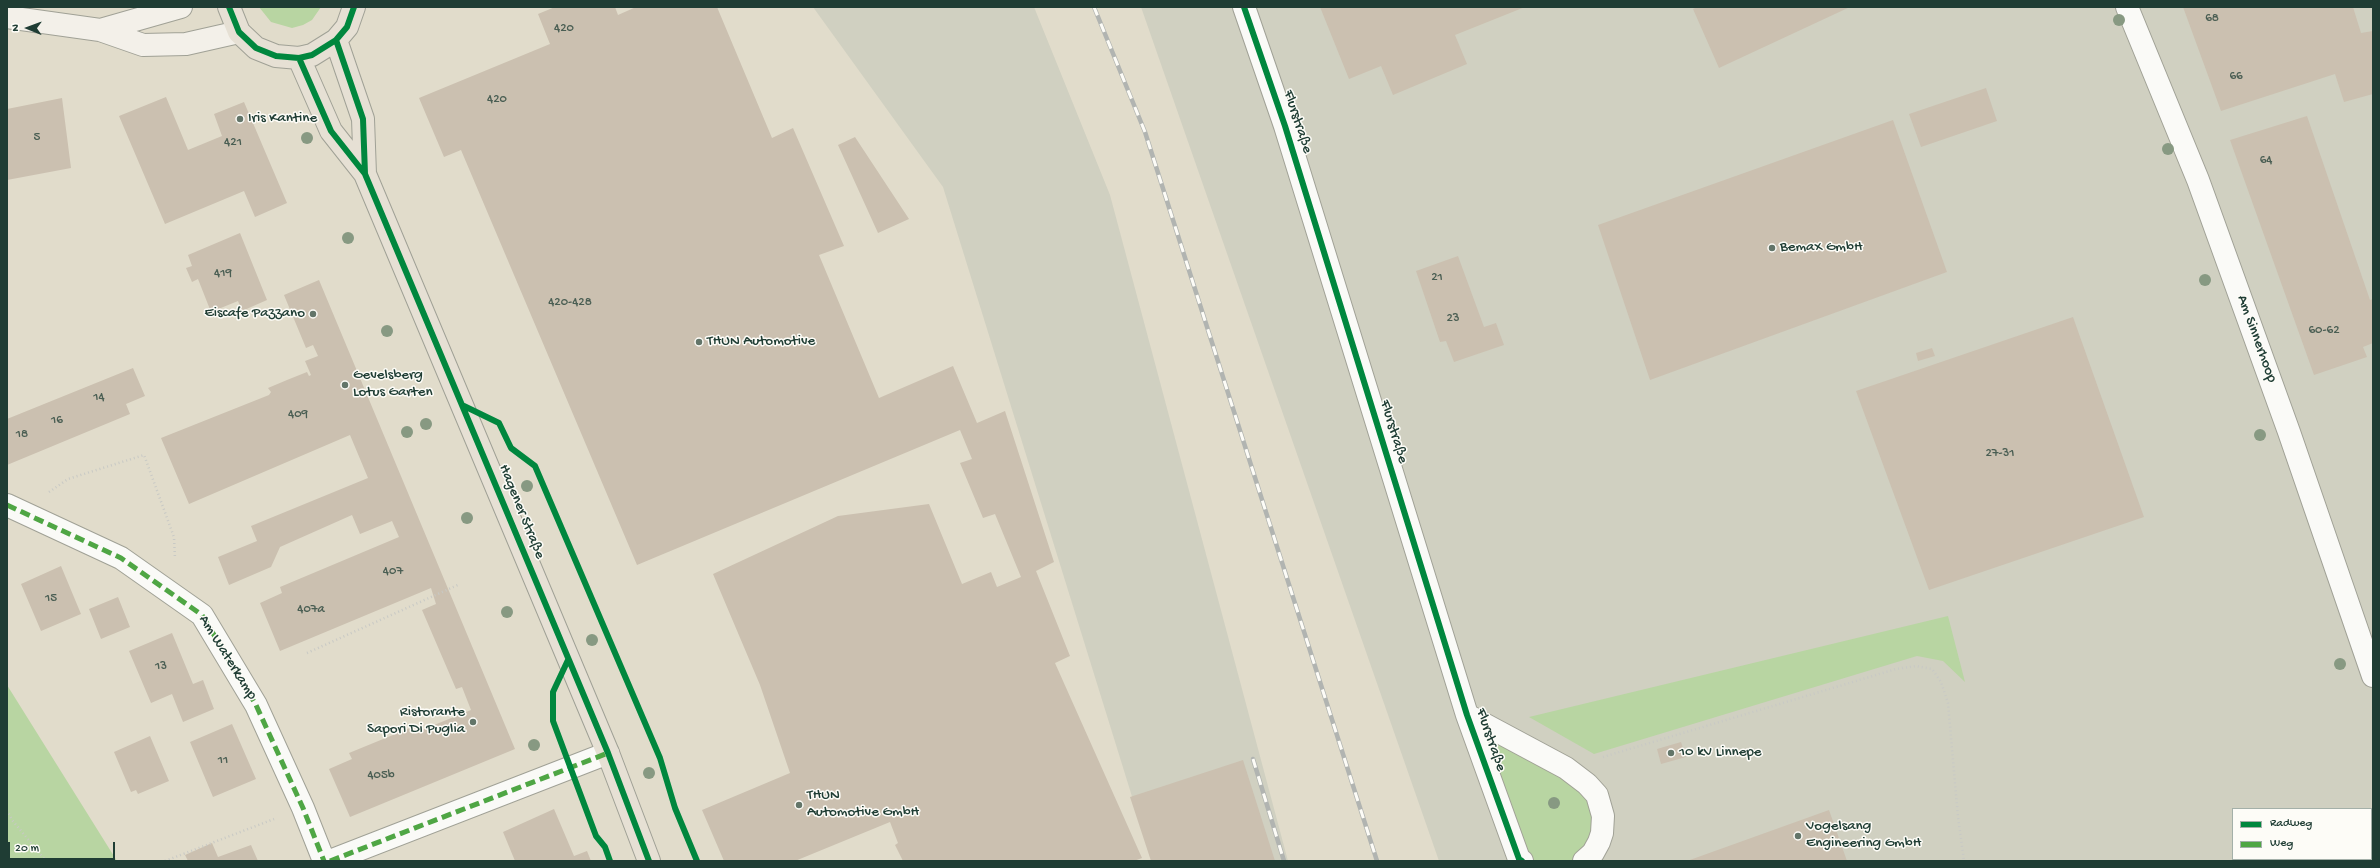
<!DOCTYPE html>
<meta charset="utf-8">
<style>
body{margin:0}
#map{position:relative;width:2380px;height:868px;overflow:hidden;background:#e1dccb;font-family:"Gochi Hand",sans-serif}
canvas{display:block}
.frame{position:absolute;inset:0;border:8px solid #1f3d34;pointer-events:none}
.legend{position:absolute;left:2232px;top:808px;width:140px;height:52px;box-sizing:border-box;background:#fdfcf7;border:1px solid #a4b0a9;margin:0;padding:5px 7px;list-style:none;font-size:12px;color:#1f3d34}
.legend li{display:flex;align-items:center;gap:8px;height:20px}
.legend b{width:20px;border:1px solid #a4b0a9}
.north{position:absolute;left:8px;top:8px;width:40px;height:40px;-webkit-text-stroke:3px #fdfcf7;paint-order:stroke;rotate:271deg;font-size:11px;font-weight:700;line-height:16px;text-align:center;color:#1f3d34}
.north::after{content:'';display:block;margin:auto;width:14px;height:18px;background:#1f3d34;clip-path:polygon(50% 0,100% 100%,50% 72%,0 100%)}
.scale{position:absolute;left:8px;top:842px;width:107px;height:18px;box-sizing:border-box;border:2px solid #1f3d34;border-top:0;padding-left:5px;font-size:12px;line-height:14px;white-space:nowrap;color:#1f3d34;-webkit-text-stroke:3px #fdfcf7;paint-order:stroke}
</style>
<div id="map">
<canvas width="2380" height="868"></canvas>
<div class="frame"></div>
<ul class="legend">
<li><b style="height:5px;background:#00873e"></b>Radweg</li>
<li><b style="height:5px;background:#4fa644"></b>Weg</li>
</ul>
<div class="north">N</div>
<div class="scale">20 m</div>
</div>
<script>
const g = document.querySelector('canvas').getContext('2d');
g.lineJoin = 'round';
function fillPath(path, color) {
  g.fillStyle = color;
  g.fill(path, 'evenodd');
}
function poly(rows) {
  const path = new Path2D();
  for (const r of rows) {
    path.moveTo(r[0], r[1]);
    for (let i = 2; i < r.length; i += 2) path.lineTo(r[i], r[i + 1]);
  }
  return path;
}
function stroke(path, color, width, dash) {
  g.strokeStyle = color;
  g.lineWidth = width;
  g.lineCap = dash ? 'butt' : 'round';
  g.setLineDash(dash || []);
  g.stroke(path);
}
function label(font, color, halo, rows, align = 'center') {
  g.font = font + ' "Gochi Hand",sans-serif';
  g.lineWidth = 3;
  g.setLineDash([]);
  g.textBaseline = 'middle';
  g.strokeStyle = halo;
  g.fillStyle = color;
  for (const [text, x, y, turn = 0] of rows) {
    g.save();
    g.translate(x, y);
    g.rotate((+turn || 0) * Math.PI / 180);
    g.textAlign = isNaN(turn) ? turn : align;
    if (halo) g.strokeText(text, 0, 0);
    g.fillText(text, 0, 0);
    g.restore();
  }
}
fillPath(poly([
 [813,7,1034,7,1110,195,1288,861,1152,861,943,187],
 [1141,7,2373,7,2373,861,1439,861],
 [2233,809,2371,809,2371,859,2233,859]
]), '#d0d0c1');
fillPath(poly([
 [259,7,321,7,312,20,303,25,292,28,271,22],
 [1948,616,1965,682,1943,661,1917,656,1594,754,1529,717],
 [7,685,117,861,7,861],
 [1473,721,1565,770,1600,816,1580,861,1526,861]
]), '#b8d5a2');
fillPath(poly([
 [555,7,615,7,618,15,636,7,717,7,772,138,793,128,844,246,819,255,879,398,953,366,977,423,1005,411,1054,562,1036,571,1070,656,1055,663,1142,858,1134,861,903,861,895,845,898,843,890,822,795,861,724,861,702,810,790,773,760,685,713,574,838,516,929,504,962,584,991,572,997,587,1021,577,995,514,983,518,960,463,972,459,960,430,637,565,461,150,444,157,419,98,550,44,538,14],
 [1320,7,1525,7,1455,35,1467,64,1393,95,1381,66,1349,79],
 [1697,7,1850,7,1719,68,1693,9],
 [2183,7,2353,7,2361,33,2373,31,2373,94,2344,102,2335,74,2221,111],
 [1986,88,1997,121,1921,147,1909,114],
 [166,97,188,150,222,136,214,114,244,102,287,203,255,217,244,191,165,224,119,116],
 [62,98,71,168,7,180,7,109],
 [2307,116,2370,300,2373,299,2373,343,2363,347,2367,357,2314,375,2230,140],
 [1893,120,1947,272,1650,380,1598,225],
 [855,137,909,219,878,233,838,145],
 [240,233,267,300,242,311,238,301,211,312,198,279,192,282,186,268,192,266,188,255],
 [1458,256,1484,327,1496,323,1504,345,1454,362,1446,341,1440,342,1416,271],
 [319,280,515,749,350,817,329,769,352,759,349,753,410,728,412,734,471,710,462,687,456,689,422,610,436,604,431,588,280,651,260,603,282,593,280,587,399,537,392,521,360,534,352,515,280,547,271,567,229,585,218,557,257,541,251,526,368,478,350,435,189,504,161,438,269,395,271,392,268,388,287,380,307,372,309,376,311,375,305,361,318,356,313,345,306,348,284,295],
 [2073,317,2144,517,1929,590,1856,391],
 [1932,348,1935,356,1918,361,1916,353],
 [133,368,145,396,126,404,130,414,7,465,7,419],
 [61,566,81,614,41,631,21,584],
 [118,597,130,627,101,639,89,609],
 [172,633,193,684,203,680,214,709,183,722,172,694,151,703,129,651],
 [232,724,256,779,213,797,190,742],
 [150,736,169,781,138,794,136,790,131,792,114,752],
 [1681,742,1686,757,1661,764,1657,749],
 [1243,760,1275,861,1151,861,1130,797],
 [554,809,574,856,587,851,591,861,515,861,503,832],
 [1829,810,1847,861,1687,861],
 [212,843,218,857,251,845,258,861,188,861,185,855]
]), '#cbc0b0');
const street = poly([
 [1244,7,1285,126,1467,715,1519,859,1522,861],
 [2127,7,2198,180,2289,432,2373,676],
 [7,505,121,558,202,615,256,705,303,808,324,861],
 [1467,715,1566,768,1587,784,1597,795,1603,816,1602,833,1599,842,1593,853,1584,861],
 [330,861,608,753]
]);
const secondary = poly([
 [7,17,100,30,143,45,186,44,239,32],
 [100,30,181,7]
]);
const primary = poly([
 [229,7,239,32,256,48,276,56,299,58,312,55,336,40,347,27,354,7],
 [336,40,363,119,365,174],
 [299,58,331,131,365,174,608,753,649,861]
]);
stroke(street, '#a0a196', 24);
stroke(secondary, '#a0a196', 24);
stroke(primary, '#a0a196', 24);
stroke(poly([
 [49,492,68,479,144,455,174,537,175,559],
 [307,653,460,584],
 [1603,757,1896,669,1916,666,1932,669,1941,682,1948,703,1958,817,1964,861],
 [7,810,12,820,46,861],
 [165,861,274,819]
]), '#c8c9c5', 2.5, [1, 3]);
stroke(street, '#fafaf7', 22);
stroke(secondary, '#f3f0e9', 22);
stroke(primary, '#e6e0d4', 22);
const rail = poly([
 [1094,7,1145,132,1377,861],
 [1253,759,1284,861]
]);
stroke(rail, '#b1b4b1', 4.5);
stroke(rail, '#fdfcf7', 3, [9]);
stroke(poly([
 [7,505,121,558,202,615,256,705,303,808,324,861],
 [330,861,608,753]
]), '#4fa644', 5, [10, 5]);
stroke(poly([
 [229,7,239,32,256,48,276,56,299,58,312,55,336,40,347,27,354,7],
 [1244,7,1285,126,1467,715,1519,859,1522,861],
 [336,40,363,119,365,174],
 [299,58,331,131,365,174,608,753,649,861],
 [464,406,499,423,511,448,535,466,660,758,675,808,697,861],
 [568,660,553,692,553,721,596,836,605,847,610,861]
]), '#00873e', 6);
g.fillStyle = '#879982';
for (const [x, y] of [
 [2119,20],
 [307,138],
 [2168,149],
 [348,238],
 [2205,280],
 [387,331],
 [426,424],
 [407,432],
 [2260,435],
 [527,486],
 [467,518],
 [507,612],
 [592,640],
 [2340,664],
 [534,745],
 [649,773],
 [1554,803]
]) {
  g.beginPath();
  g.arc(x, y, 6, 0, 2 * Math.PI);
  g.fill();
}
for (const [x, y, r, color] of [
 [240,119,4,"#637569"],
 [1772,248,4,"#637569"],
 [313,314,4,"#637569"],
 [699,342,4,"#637569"],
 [345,385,4,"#637569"],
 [473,722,4,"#637569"],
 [1671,753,4,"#637569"],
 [799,805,4,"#637569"],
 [1798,836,4,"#637569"]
]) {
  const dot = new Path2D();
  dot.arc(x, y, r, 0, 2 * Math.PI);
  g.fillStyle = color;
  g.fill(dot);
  stroke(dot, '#fdfcf7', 1.5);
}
label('13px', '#4a5e53', null, [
 ["68",2212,19],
 ["420",564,29],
 ["66",2236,77],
 ["420",497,100],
 ["5",37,138],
 ["421",233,143],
 ["64",2266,161],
 ["419",223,274],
 ["21",1437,278],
 ["420-428",570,303],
 ["23",1453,319],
 ["60-62",2324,331],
 ["14",99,398],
 ["409",298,415],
 ["16",57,421],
 ["18",22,435],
 ["27-31",2000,454],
 ["407",393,572],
 ["15",51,599],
 ["407a",311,610],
 ["13",161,667],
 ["11",223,761],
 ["405b",381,776]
]);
label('15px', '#1f3d34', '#fdfcf7', [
 ["Iris Kantine",248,119],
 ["BemaX GmbH",1780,248],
 ["Eiscafe Pazzano",305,314,"right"],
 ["THUN Automotive",707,342],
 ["Gevelsberg",353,376],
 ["Lotus Garten",353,393],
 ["Ristorante",465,713,"right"],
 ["Sapori Di Puglia",465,730,"right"],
 ["10 kV Linnepe",1679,753],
 ["THUN",807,796],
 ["Automotive GmbH",807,813],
 ["Vogelsang",1806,827],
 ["Engineering GmbH",1806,844]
], 'left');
label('15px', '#1f3d34', '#fdfcf7', [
 ["Flurstraße",1297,122,72],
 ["Am Sinnerhoop",2256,339,70],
 ["Flurstraße",1393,432,73],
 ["Hagener Straße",521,512,68],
 ["Am Waterkamp",227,658,58],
 ["Flurstraße",1490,740,71]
]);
</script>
